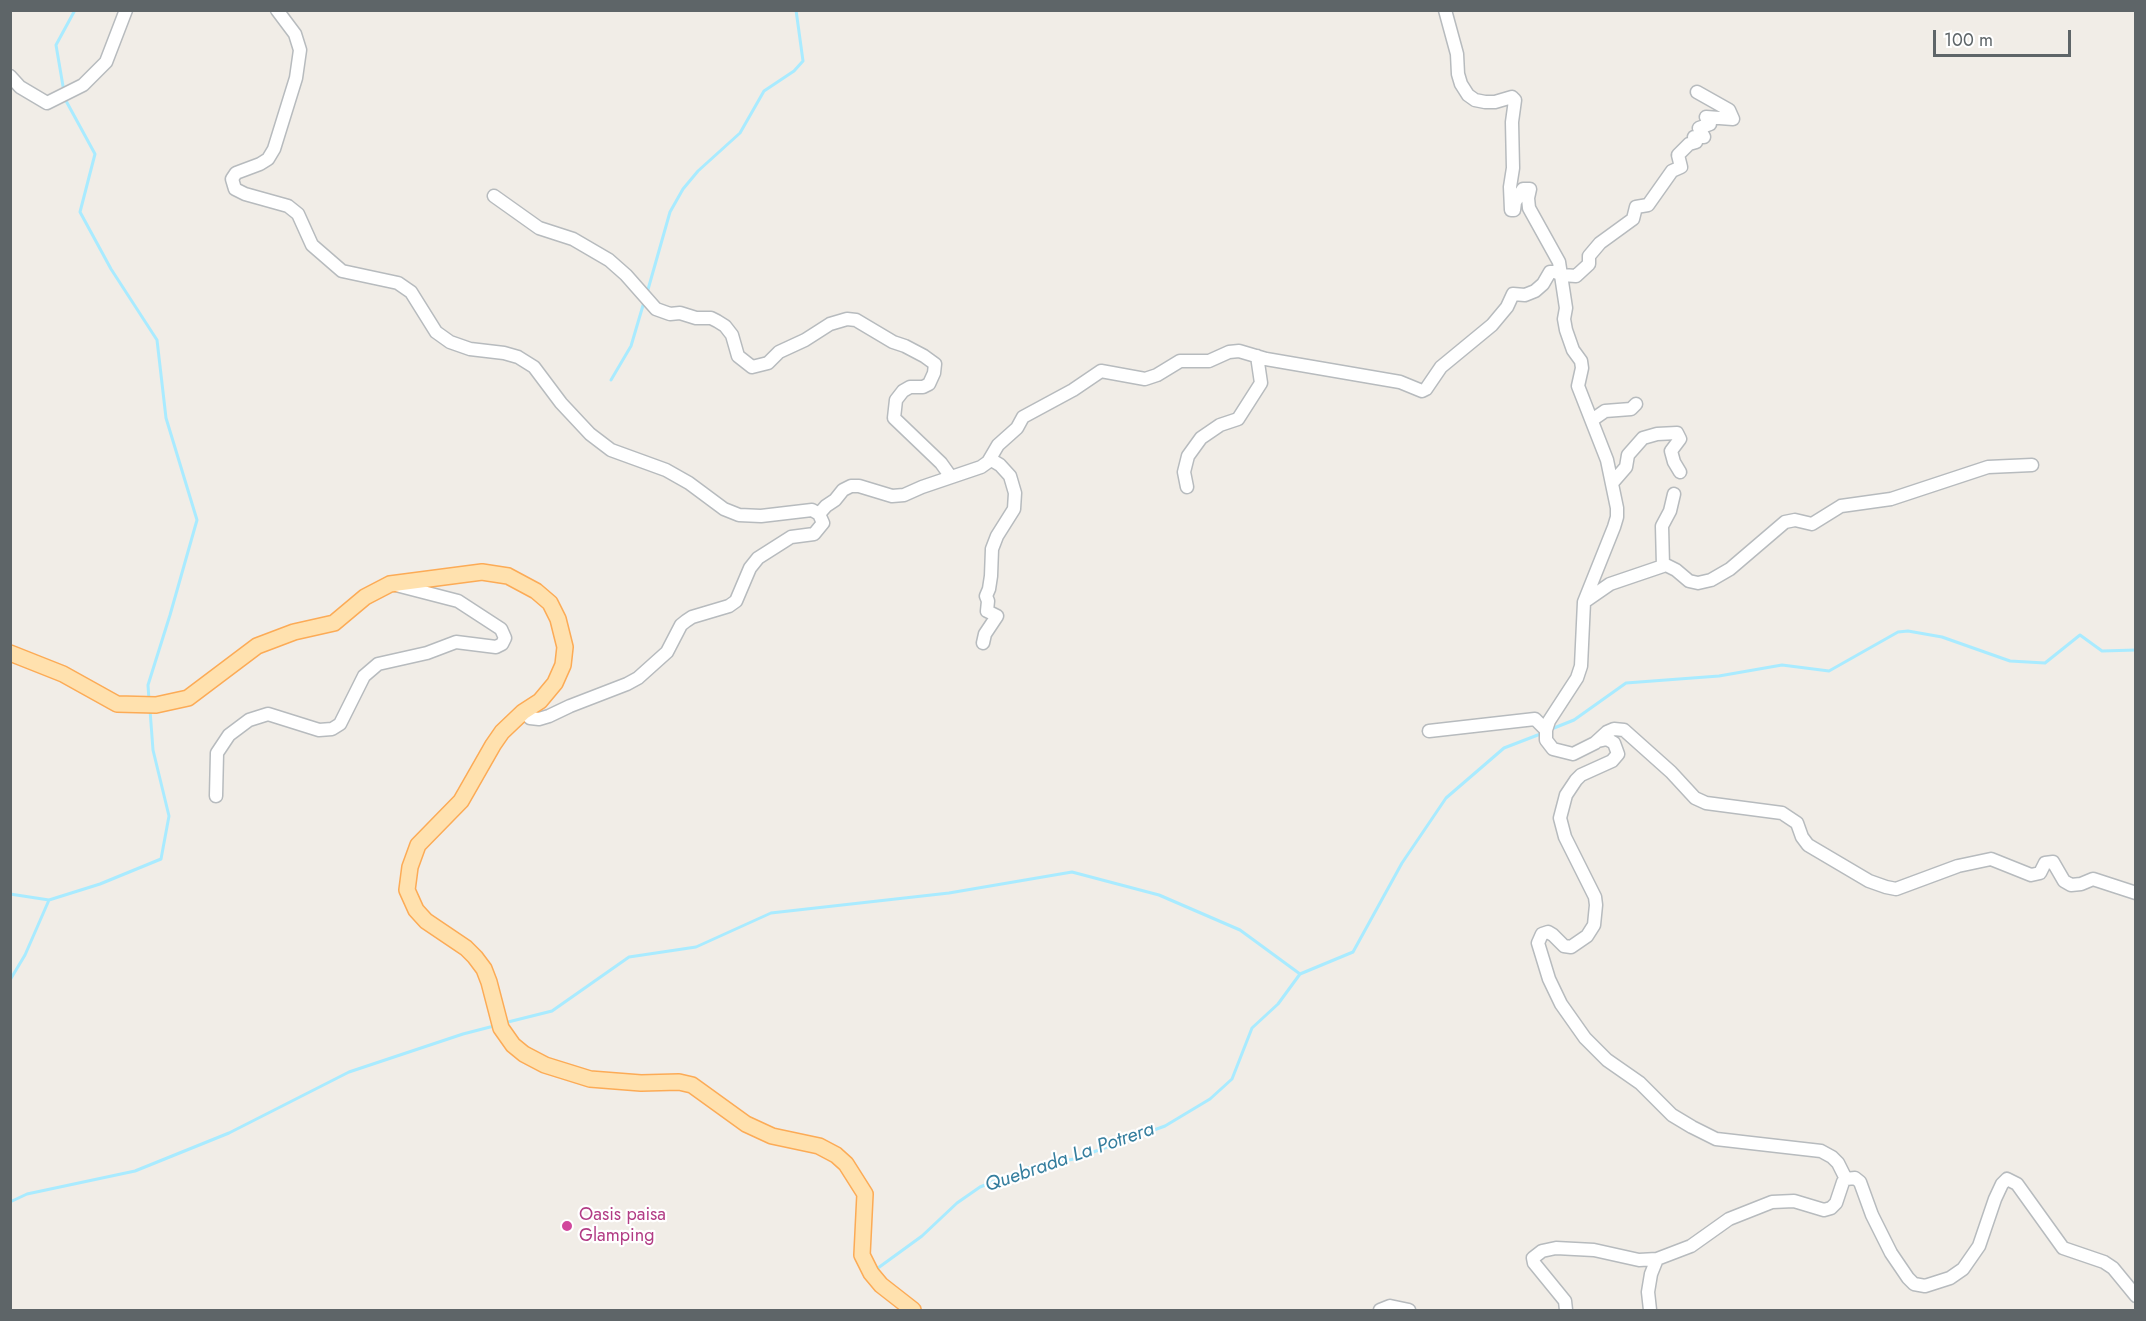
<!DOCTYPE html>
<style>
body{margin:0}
#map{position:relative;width:2146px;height:1321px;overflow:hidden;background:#f1ede7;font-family:Jost,sans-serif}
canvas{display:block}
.frame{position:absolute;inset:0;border:12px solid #5e6568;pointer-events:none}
.scale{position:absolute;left:1933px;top:30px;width:138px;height:27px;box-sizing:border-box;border:3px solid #5e6568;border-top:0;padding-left:8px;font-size:18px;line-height:21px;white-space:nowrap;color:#5e6568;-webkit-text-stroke:4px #fff;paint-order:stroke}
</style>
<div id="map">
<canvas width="2146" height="1321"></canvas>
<div class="frame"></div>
<div class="scale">100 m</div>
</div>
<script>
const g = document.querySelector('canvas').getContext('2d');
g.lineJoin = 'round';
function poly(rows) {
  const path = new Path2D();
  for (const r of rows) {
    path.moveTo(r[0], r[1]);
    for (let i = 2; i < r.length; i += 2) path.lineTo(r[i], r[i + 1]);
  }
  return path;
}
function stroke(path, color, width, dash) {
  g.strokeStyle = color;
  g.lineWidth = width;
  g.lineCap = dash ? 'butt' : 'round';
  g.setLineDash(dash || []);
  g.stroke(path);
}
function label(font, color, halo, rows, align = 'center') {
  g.font = font + ' Jost,sans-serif';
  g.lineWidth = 4.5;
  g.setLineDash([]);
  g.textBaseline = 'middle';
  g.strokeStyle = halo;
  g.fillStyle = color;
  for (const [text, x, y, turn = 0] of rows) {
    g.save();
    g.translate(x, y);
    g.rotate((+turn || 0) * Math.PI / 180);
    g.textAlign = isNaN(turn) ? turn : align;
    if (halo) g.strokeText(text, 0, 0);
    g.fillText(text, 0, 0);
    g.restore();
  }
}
stroke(poly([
 [64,92,56,45,75,10],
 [65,99,95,154,80,212,111,269,157,340,166,418,197,520,170,615,148,685,149,700],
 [647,293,670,212,683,189,698,171,740,133,764,91,794,71,803,61,796,10],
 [611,380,631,346,644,302],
 [1549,730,1574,720,1626,683,1719,676,1782,665,1829,671,1898,632,1908,631,1942,637,2010,661,2045,663,2080,635,2102,651,2136,650],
 [10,894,49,900,100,884,161,859,169,816,153,750,150,710],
 [10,980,25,955,49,900],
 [504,1023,552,1011,629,957,696,947,771,913,949,893,1072,872,1159,895,1240,930,1300,974],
 [10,1202,27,1194,135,1171,229,1133,349,1072,463,1034,494,1026],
 [878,1268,922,1236,957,1203,980,1187,1027,1168,1074,1159,1165,1126,1210,1099,1232,1079,1252,1028,1278,1004,1300,974,1353,952,1402,863,1446,798,1504,748,1543,733]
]), '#a9ebff', 3);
const minor = poly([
 [277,10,295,34,300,50,296,78,274,149,268,159,260,164,236,173,232,179,235,189,245,194,288,206,298,214,312,245,342,271,398,283,411,292,436,332,450,342,470,349,504,353,518,357,534,367,561,403,590,434,611,450,666,470,689,483,724,509,739,515,761,516,812,510,819,514,823,523,814,534,791,537,758,558,750,568,736,601,729,606,692,617,686,621,681,625,667,652,638,678,627,684,570,706,549,716,539,719,530,718,523,712],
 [1445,10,1457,54,1458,74,1461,84,1468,95,1475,100,1485,102,1495,102,1512,97,1515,100,1512,122,1513,168,1510,187,1511,210,1514,210,1515,202,1523,189,1530,189,1528,198,1529,208,1559,262,1566,308,1564,319,1566,330,1573,350,1581,361,1582,368,1578,386,1607,460,1617,508,1617,517,1614,527,1584,602,1581,666,1577,678,1549,721,1546,730,1546,740,1553,749,1573,754,1595,743,1607,732,1614,729,1624,730,1671,772,1695,798,1706,803,1782,813,1797,823,1802,837,1808,845,1869,881,1886,887,1896,889,1958,866,1991,859,2031,875,2040,873,2045,863,2053,862,2064,881,2071,885,2081,884,2093,879,2136,893],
 [10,76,20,87,47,103,83,85,106,62,126,10],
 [494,196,539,228,573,239,609,260,626,275,656,309,670,314,680,313,696,318,711,318,717,321,725,326,732,335,738,356,752,367,768,363,779,352,805,340,830,324,847,319,856,320,893,342,905,346,924,356,935,364,934,373,929,384,923,387,910,387,903,391,896,400,894,418,941,463,951,477],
 [1592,420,1605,411,1631,409,1636,404],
 [1613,482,1626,467,1628,455,1643,438,1657,434,1677,433,1680,439,1671,451,1674,462,1680,472],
 [1187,487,1184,472,1188,456,1201,438,1220,425,1238,419,1261,383,1257,356],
 [819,514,826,506,835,500,843,490,851,486,859,486,892,496,904,495,922,487,981,467,988,462,998,445,1017,428,1023,417,1073,390,1101,371,1145,379,1157,375,1180,361,1209,361,1229,352,1239,351,1266,359,1400,382,1422,391,1426,389,1441,367,1492,325,1507,307,1513,294,1525,295,1535,291,1543,284,1550,272,1555,272,1562,275,1576,276,1589,264,1589,256,1600,243,1633,219,1636,207,1648,205,1672,171,1681,167,1678,155,1689,144,1696,142,1694,137,1704,137,1699,128,1710,124,1706,117,1733,119,1729,110,1697,92],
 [1663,566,1662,526,1670,511,1674,494],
 [1584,602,1610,584,1666,565,1676,570,1689,581,1698,583,1711,580,1730,569,1785,522,1795,520,1812,524,1841,506,1891,499,1988,467,2032,465],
 [983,643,985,634,997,616,987,611,988,601,986,596,989,589,991,576,992,549,997,536,1014,509,1015,493,1010,476,1000,465,990,459],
 [1429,731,1535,719,1546,730],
 [1598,741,1607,739,1614,743,1618,754,1612,761,1581,775,1576,780,1566,795,1560,818,1565,837,1595,897,1596,905,1594,925,1587,936,1571,947,1564,946,1553,935,1548,932,1542,934,1538,943,1549,979,1561,1004,1585,1038,1607,1060,1640,1083,1672,1115,1692,1127,1716,1139,1821,1151,1832,1157,1838,1163,1846,1179],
 [216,796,217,753,229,735,249,720,268,714,319,730,332,729,340,724,364,676,378,664,427,653,456,642,496,647,502,644,505,638,501,629,458,601,396,585],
 [1380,1310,1390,1306,1409,1310],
 [1566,1310,1565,1301,1534,1263,1533,1258,1542,1251,1556,1248,1594,1250,1639,1260,1657,1259,1691,1246,1729,1219,1772,1202,1794,1201,1824,1210,1831,1208,1836,1203,1843,1182,1846,1179,1855,1178,1860,1182,1872,1215,1891,1253,1908,1278,1914,1284,1925,1286,1950,1278,1963,1269,1979,1246,1995,1199,2002,1184,2007,1179,2017,1184,2063,1248,2104,1262,2113,1268,2136,1296],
 [1650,1310,1648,1292,1651,1274,1657,1259]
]);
const major = poly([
 [10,653,63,674,117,704,156,705,188,698,257,646,294,632,334,623,365,597,390,584,482,572,508,576,536,591,550,603,558,619,565,647,563,665,555,683,540,701,523,712,502,732,493,745,461,801,418,845,410,867,407,890,416,910,426,921,466,948,475,957,484,969,489,982,501,1028,513,1045,524,1054,545,1065,590,1079,641,1083,679,1082,692,1085,746,1124,772,1136,819,1146,836,1155,846,1164,865,1194,862,1255,871,1273,881,1285,913,1310]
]);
stroke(minor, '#b7bbbe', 15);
stroke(major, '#fcab56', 18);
stroke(minor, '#fff', 12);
stroke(major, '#ffe1ae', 15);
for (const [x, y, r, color] of [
 [567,1226,6,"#d1479c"]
]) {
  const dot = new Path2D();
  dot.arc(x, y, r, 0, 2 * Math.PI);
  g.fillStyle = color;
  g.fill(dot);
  stroke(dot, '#fff', 2);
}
label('18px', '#b23c85', '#fff', [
 ["Oasis paisa",579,1216],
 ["Glamping",579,1237]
], 'left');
label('italic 20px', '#357e9e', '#fff', [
 ["Quebrada La Potrera",1070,1158,-19]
]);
</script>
